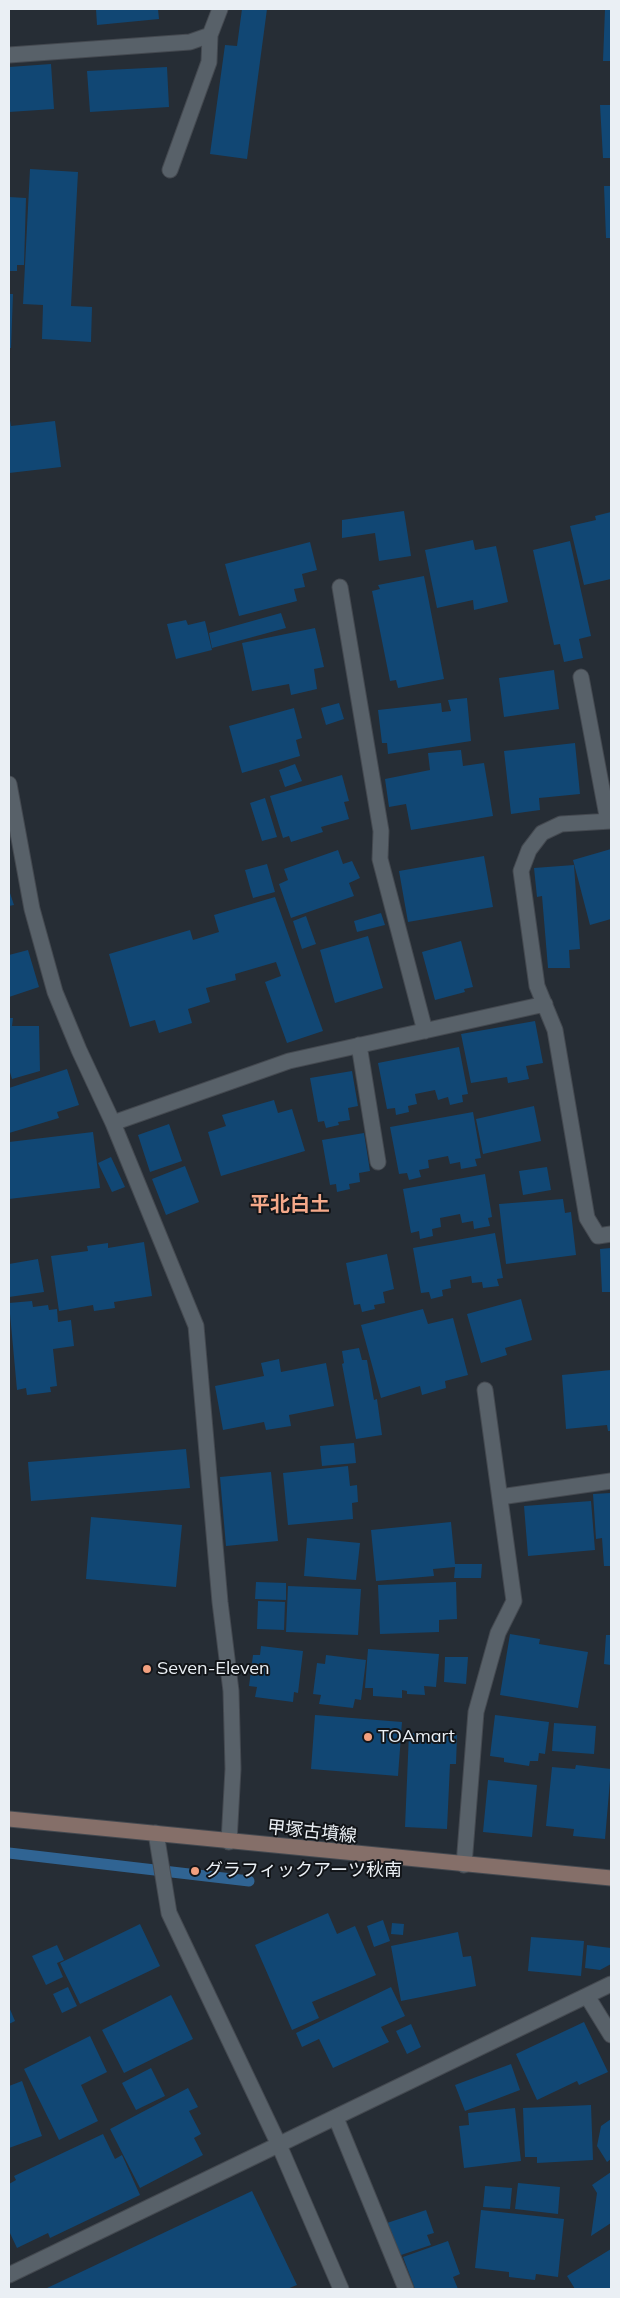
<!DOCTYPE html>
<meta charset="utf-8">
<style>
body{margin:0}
#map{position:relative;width:620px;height:2298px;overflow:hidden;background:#262d35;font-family:Mulish,sans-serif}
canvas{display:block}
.frame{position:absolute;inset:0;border:10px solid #eaeff4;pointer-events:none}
</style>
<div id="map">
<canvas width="620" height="2298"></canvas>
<div class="frame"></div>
</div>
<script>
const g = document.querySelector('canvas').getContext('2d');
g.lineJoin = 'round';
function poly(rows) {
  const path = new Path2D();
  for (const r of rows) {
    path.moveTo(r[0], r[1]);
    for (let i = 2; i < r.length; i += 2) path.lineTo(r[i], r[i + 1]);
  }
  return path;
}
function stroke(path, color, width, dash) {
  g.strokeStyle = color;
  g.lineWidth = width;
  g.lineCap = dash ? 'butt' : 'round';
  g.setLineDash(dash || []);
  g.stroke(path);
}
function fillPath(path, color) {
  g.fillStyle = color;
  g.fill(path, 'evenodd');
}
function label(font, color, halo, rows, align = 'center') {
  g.font = font + ' Mulish,"Noto Sans JP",sans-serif';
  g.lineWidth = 4;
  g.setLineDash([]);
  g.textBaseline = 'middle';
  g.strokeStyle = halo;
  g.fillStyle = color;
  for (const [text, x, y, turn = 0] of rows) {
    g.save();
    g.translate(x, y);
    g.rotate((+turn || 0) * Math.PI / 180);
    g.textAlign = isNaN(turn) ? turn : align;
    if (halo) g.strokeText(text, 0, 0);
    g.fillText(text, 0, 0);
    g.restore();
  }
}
stroke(poly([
 [9,1853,249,1881]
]), '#306493', 11);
fillPath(poly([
 [96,9,158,9,159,19,97,25],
 [242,9,267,9,247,159,210,154,225,45,237,46],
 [605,9,611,9,611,61,603,61],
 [51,64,54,109,9,112,9,67],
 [167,67,169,107,90,112,87,71],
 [600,105,611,105,611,158,603,158],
 [30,169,78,172,71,306,92,307,91,342,42,339,43,305,23,304],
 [604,186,611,186,611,238,606,238],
 [9,197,26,198,24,265,17,265,17,271,9,271],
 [9,294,13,294,11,348,9,348],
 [9,415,11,426,55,421,61,467,9,473],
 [404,511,411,556,379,561,375,533,342,538,342,520],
 [611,512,611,579,584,585,570,526,596,520,595,516],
 [473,540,475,550,496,546,508,602,474,610,473,600,437,608,425,550],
 [570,541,591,636,579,639,583,658,564,662,560,644,554,645,533,550],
 [310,542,317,570,302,574,305,587,294,589,297,601,239,616,225,564],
 [424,576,444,679,398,688,396,680,390,681,372,591,380,589,378,585],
 [281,613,286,628,212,648,209,633],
 [186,620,188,625,205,621,212,650,176,659,167,624],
 [315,628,324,667,314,669,317,689,291,695,289,684,252,691,242,643],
 [554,670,559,709,504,717,499,678],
 [467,698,471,741,388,754,387,743,382,743,378,710,441,703,442,712,451,711,448,700],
 [339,703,344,719,326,725,321,708],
 [294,708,302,738,296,740,300,756,242,773,229,726],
 [575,743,580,794,539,798,540,810,511,814,504,751],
 [461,750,463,766,484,763,493,816,411,830,406,804,389,807,385,779,430,770,428,753],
 [295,764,302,781,285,787,279,770],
 [342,775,349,801,344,802,349,819,321,827,323,832,291,842,289,836,283,838,270,796],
 [265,798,277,837,262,841,250,803],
 [611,849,611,919,590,925,573,860],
 [338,850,343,864,352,861,360,878,349,883,354,896,291,918,279,884,288,880,284,869],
 [484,856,493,907,408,922,399,871],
 [267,864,275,892,253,898,245,870],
 [574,865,580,949,569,950,570,968,548,968,542,896,537,897,534,868],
 [9,890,14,905,9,906],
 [275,897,323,1031,287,1043,265,982,281,976,276,962,235,974,236,980,206,988,210,1002,188,1009,192,1023,159,1033,155,1020,130,1027,109,954,190,930,193,940,219,932,214,915],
 [381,913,385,925,357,932,354,921],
 [306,916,316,944,302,949,293,921],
 [368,936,383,988,335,1003,320,950],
 [461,941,473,987,464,989,465,992,435,1000,422,952],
 [28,950,39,987,9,997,9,955],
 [9,1018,13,1018,12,1026,39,1026,40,1071,12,1079,9,1069],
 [535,1021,543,1063,526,1066,529,1079,508,1083,507,1077,471,1083,461,1034],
 [459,1047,468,1094,462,1095,463,1102,450,1105,448,1097,438,1100,435,1090,415,1094,417,1104,408,1106,409,1112,396,1115,395,1108,387,1109,378,1063],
 [67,1069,79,1105,57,1112,59,1118,9,1133,9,1088],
 [352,1071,358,1106,348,1108,350,1120,338,1122,339,1125,326,1128,324,1121,318,1122,310,1078],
 [274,1100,278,1113,292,1109,305,1151,221,1176,208,1132,226,1126,222,1115],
 [534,1106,541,1141,483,1154,476,1119],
 [473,1112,481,1158,475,1159,477,1166,461,1169,460,1162,450,1164,448,1156,428,1160,429,1168,419,1170,421,1177,409,1180,407,1173,399,1174,390,1127],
 [169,1124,182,1161,150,1172,138,1135],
 [93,1132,100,1188,9,1199,9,1142],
 [364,1133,370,1171,359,1173,360,1182,349,1184,350,1189,337,1192,336,1184,330,1185,322,1140],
 [111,1157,125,1187,112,1192,98,1163],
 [185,1166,199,1202,166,1215,152,1179],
 [547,1167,551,1190,523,1195,519,1171],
 [485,1174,492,1217,488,1218,490,1226,474,1229,473,1221,462,1223,460,1214,440,1218,441,1227,432,1229,433,1236,420,1239,419,1231,411,1233,403,1189],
 [563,1199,565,1213,571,1212,576,1255,506,1264,499,1204],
 [495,1233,503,1278,497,1279,499,1286,483,1288,482,1282,472,1283,471,1276,450,1280,451,1288,442,1290,443,1296,431,1299,429,1292,421,1293,413,1248],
 [144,1242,152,1296,114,1302,115,1308,94,1311,93,1305,59,1311,51,1256,88,1251,87,1246,108,1243,108,1248],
 [611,1248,611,1292,602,1292,600,1249],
 [387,1254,394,1289,383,1292,385,1303,374,1305,375,1309,362,1312,360,1304,354,1305,346,1263],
 [38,1259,44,1292,9,1297,9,1264],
 [521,1299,532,1340,505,1348,507,1355,481,1363,467,1314],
 [32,1301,33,1307,48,1305,49,1310,57,1309,58,1322,71,1320,74,1346,53,1349,57,1386,50,1387,51,1392,27,1395,26,1388,17,1390,9,1303],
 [423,1309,428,1324,453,1318,468,1375,445,1381,446,1388,422,1395,420,1386,381,1398,361,1325],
 [359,1348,362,1360,367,1360,374,1400,377,1399,382,1435,356,1439,342,1364,344,1363,342,1351],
 [279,1359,281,1372,326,1363,334,1406,289,1415,291,1426,266,1430,264,1422,223,1430,215,1386,264,1376,261,1363],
 [611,1370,611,1431,608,1431,607,1425,566,1429,562,1375],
 [354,1443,356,1463,322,1466,320,1446],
 [186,1449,190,1488,31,1501,28,1462],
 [348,1466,350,1486,357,1485,358,1502,352,1503,353,1519,288,1525,283,1473],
 [271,1472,278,1541,226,1546,220,1477],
 [611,1493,611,1566,604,1566,602,1538,596,1539,593,1494],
 [591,1501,595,1550,528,1556,524,1506],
 [91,1517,182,1525,176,1587,86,1579],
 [451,1522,455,1564,482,1564,481,1578,454,1578,455,1567,433,1569,434,1576,376,1581,371,1530],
 [307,1538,360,1543,356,1580,304,1576],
 [256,1582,286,1583,286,1600,255,1599],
 [456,1582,457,1619,439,1620,439,1632,380,1634,378,1585],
 [288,1586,361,1589,358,1635,286,1632],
 [258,1601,285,1602,284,1630,257,1629],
 [510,1634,540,1639,539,1644,588,1652,578,1708,500,1695],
 [606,1635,611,1635,611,1665,604,1664],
 [261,1646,303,1651,298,1693,294,1692,293,1702,255,1697,257,1687,249,1686,253,1655,260,1655],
 [368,1649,439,1654,436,1687,424,1686,425,1695,407,1694,407,1691,402,1690,402,1698,373,1696,373,1688,365,1688],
 [326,1655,366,1660,361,1700,355,1699,353,1708,319,1704,321,1695,313,1694,317,1663,325,1664],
 [445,1657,468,1657,466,1684,444,1682],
 [315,1715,402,1722,398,1776,311,1769],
 [495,1715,549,1722,545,1754,539,1753,538,1761,530,1761,529,1766,504,1762,504,1758,490,1756],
 [554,1723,596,1726,594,1754,552,1751],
 [409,1733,457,1735,456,1764,450,1764,447,1829,405,1827],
 [576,1765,611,1769,605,1839,573,1836,574,1829,546,1826,552,1767,575,1769],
 [488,1780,537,1785,532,1837,483,1832],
 [328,1913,337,1934,355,1926,376,1975,312,2002,319,2018,292,2030,255,1945],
 [383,1920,390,1941,374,1947,367,1926],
 [392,1923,404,1924,403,1935,391,1934],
 [140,1924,160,1966,80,2004,60,1963],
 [458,1932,463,1957,471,1956,476,1986,401,2001,391,1946],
 [531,1937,584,1941,581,1976,528,1971],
 [57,1945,64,1960,57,1963,63,1977,46,1985,32,1956],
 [587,1945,611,1948,611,1964,600,1970,585,1968],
 [68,1987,77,2006,62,2013,53,1994],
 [391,1987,405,2016,381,2027,389,2042,333,2068,319,2039,302,2047,296,2033],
 [171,1995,193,2039,124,2073,102,2030],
 [9,2007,15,2021,9,2024],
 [584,2022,608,2072,579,2085,577,2081,537,2100,516,2054],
 [411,2024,421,2047,407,2054,396,2031],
 [90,2036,107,2072,81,2085,98,2121,59,2140,24,2069],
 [511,2064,520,2090,465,2111,455,2085],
 [151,2068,165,2096,136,2110,122,2083],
 [22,2081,42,2136,9,2148,9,2086],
 [188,2088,198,2107,189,2111,201,2134,194,2138,203,2155,140,2188,110,2129],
 [591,2105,593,2160,537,2163,537,2157,525,2157,523,2108],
 [515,2108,521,2161,464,2168,459,2126,469,2125,468,2113],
 [611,2119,611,2159,607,2162,597,2146,601,2126],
 [103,2134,115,2159,122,2155,140,2195,50,2238,48,2233,17,2248,9,2231,9,2184,16,2180,14,2176],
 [611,2172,611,2223,591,2236,597,2193,592,2185],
 [518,2183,560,2187,558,2214,515,2209],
 [485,2186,512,2188,510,2209,483,2207],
 [252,2191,297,2285,287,2289,45,2289],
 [426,2210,434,2233,427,2235,431,2245,398,2256,387,2223],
 [481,2210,564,2219,558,2277,536,2274,535,2280,509,2277,509,2272,475,2268],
 [448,2241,460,2274,453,2277,458,2289,415,2289,403,2257],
 [611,2249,611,2289,575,2289,567,2276]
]), '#114774');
const street = poly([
 [9,55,190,42,210,35,220,9],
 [170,170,209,62,210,35],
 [340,587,381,831,380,859,425,1031],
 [581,677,608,821],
 [9,784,32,909,55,992,79,1050,113,1123,196,1326,220,1602,231,1691,233,1769,229,1842],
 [611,821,561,824,542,833,529,850,521,871,537,986,555,1030,587,1218,598,1236,611,1234],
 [359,1045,378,1162],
 [113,1123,289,1061,545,1004],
 [500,1497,611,1481],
 [156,1833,169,1913,279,2145,341,2289],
 [464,1865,476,1712,498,1633,514,1601,485,1390],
 [587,1996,611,2035],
 [336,2118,406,2289],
 [9,2275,611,1984]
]);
const secondary = poly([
 [9,1819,611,1878]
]);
stroke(street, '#444950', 17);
stroke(secondary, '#444950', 17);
stroke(street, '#586169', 15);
stroke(secondary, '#856f69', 15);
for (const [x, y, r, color] of [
 [147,1669,5,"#f2a07f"],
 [368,1737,5,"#f2a07f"],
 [195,1871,5,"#f2a07f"]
]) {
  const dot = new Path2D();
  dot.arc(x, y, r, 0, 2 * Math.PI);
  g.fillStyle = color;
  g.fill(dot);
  stroke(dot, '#121519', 2);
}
label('18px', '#eaeff4', '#121519', [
 ["Seven-Eleven",157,1669],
 ["TOAmart",378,1737],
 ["グラフィックアーツ秋南",205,1871]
], 'left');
label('18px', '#eaeff4', '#121519', [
 ["甲塚古墳線",312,1832,6]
]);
label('bold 20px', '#f5a98a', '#121519', [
 ["平北白土",290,1205]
]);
</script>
